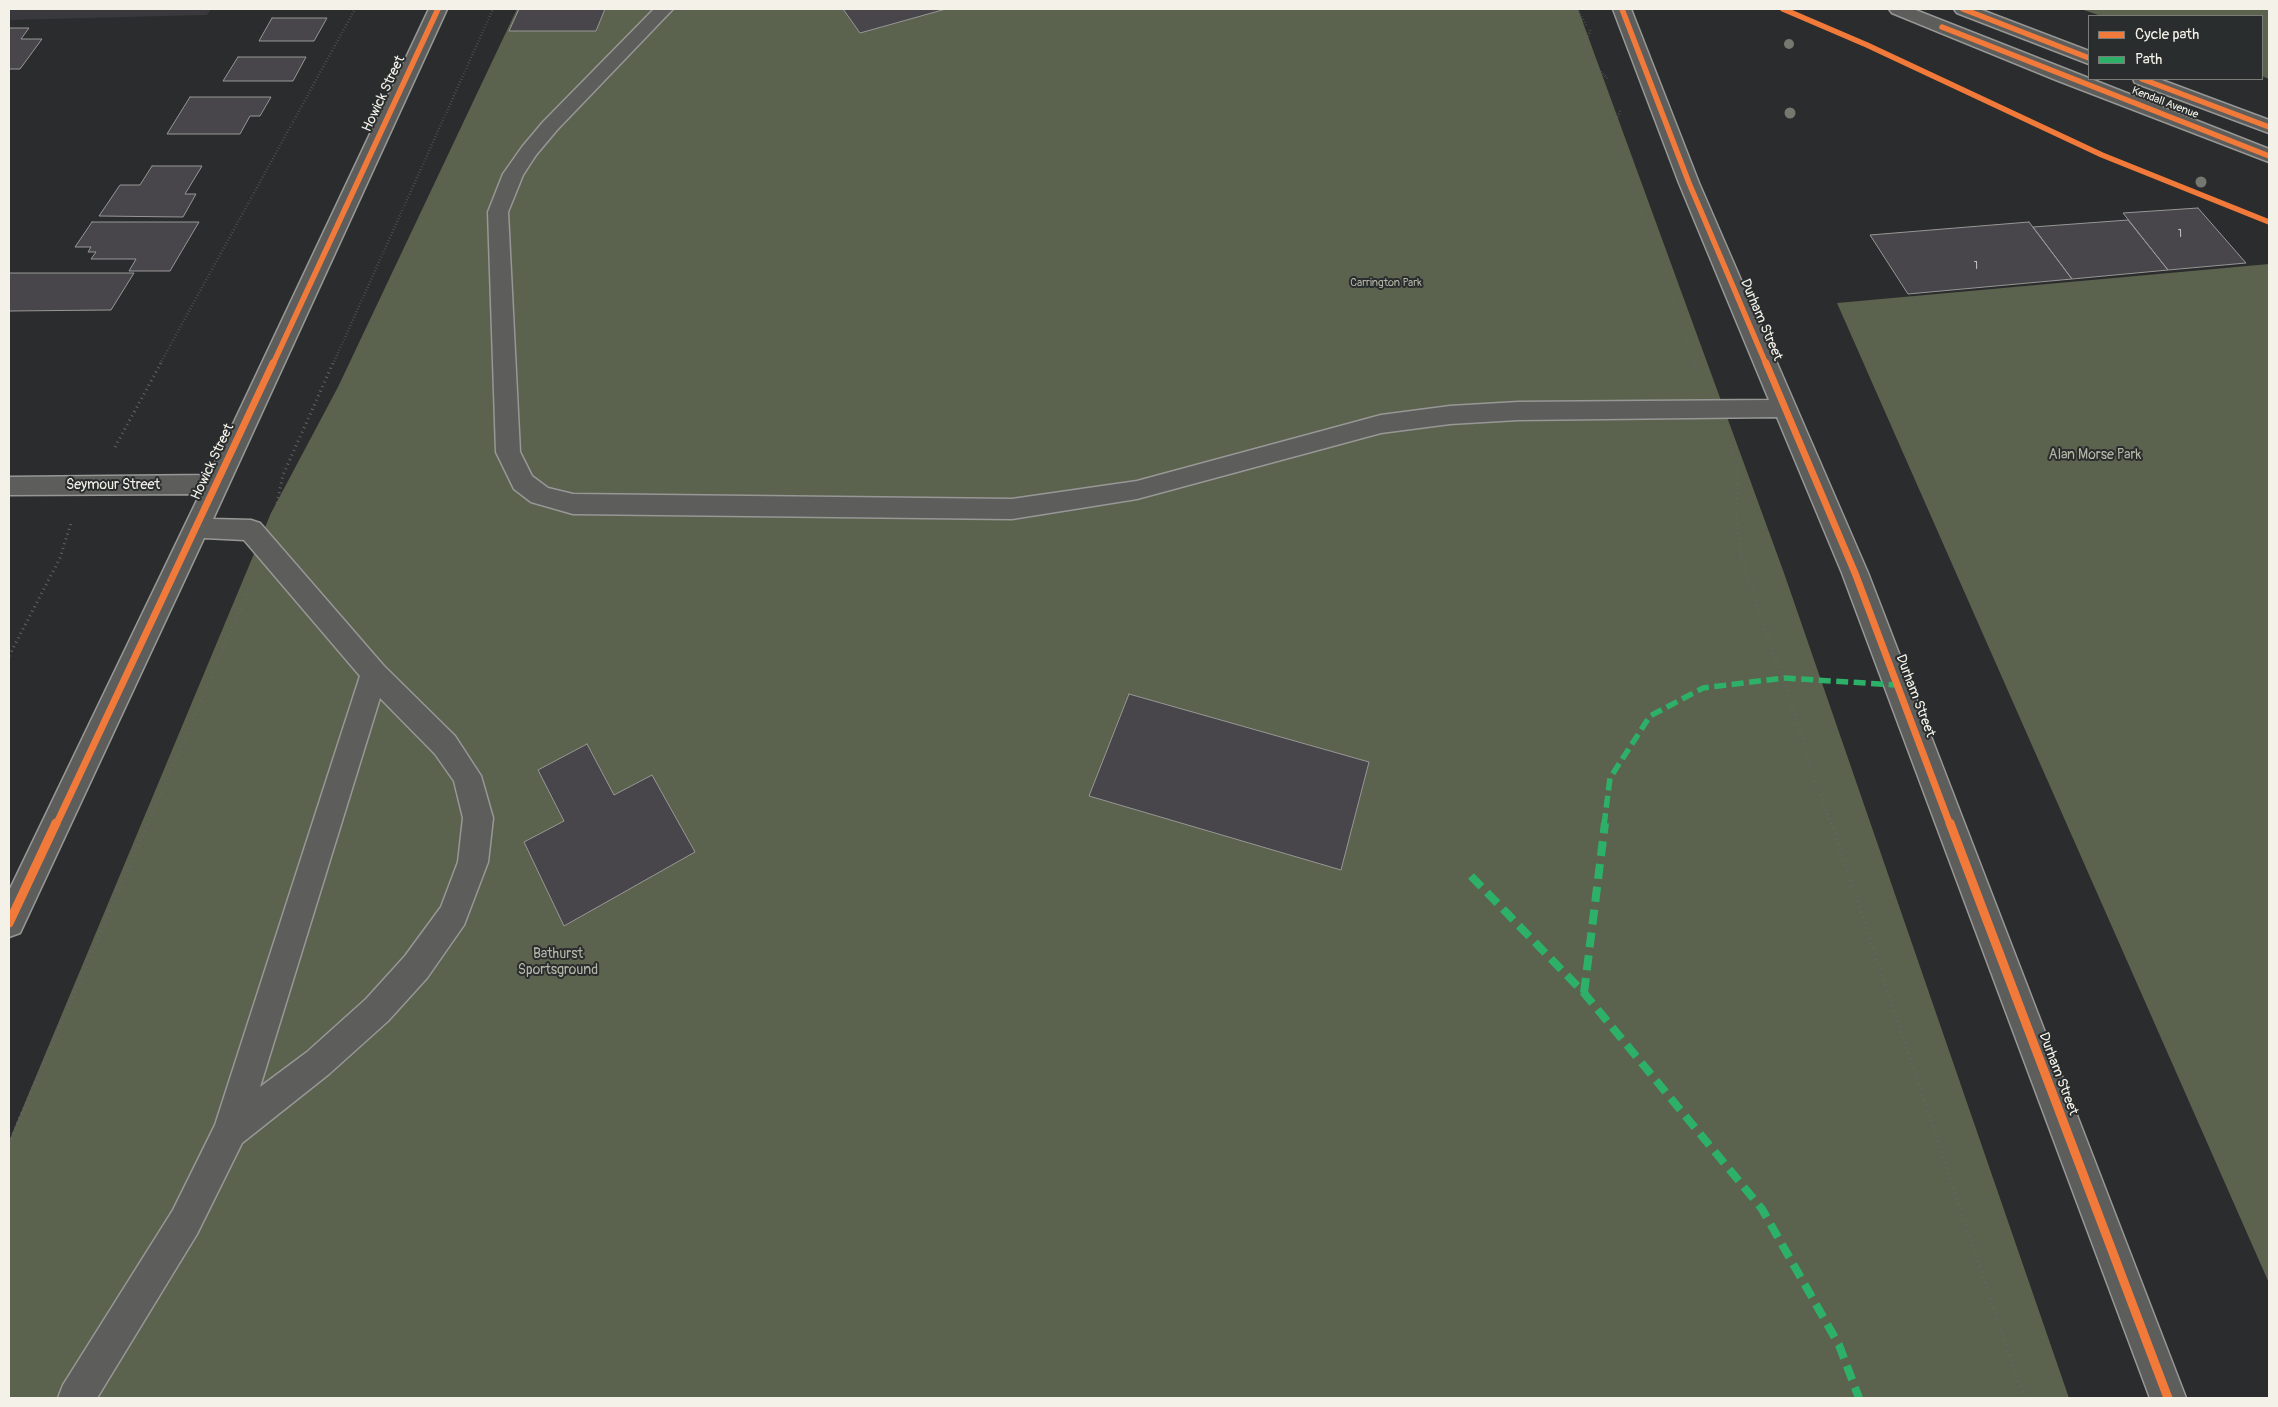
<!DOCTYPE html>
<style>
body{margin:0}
#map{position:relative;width:2278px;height:1407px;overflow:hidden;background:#2b2c2d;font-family:Pangolin,sans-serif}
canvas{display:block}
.frame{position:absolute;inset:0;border:10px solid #f4f1e8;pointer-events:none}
.legend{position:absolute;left:2088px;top:15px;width:175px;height:65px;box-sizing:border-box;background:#2a2d2e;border:1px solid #7b7b78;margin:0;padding:6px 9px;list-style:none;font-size:15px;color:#f4f1e8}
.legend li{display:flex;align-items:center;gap:10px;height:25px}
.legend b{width:25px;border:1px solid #7b7b78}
</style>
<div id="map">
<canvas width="2278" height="1407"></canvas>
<div class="frame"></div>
<ul class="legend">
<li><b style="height:6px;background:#f17a3a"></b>Cycle path</li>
<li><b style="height:6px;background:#2db169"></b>Path</li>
</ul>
</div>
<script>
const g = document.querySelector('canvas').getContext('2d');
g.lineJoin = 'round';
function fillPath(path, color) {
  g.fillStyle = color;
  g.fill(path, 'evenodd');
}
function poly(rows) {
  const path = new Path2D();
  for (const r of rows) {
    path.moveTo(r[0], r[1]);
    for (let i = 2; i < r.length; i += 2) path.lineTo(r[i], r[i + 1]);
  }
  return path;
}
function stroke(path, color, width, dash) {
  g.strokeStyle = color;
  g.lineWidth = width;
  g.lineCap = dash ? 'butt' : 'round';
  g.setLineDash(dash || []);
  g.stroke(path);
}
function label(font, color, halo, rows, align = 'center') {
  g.font = font + ' Pangolin,sans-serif';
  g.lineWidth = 4;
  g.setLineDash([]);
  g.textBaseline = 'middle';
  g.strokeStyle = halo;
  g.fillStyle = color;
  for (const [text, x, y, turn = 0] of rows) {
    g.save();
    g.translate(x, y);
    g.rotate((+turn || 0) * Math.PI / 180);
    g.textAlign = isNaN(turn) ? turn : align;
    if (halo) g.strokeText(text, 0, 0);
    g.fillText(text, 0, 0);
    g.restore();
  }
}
fillPath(poly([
 [9,9,211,9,207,15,9,20]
]), '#38383d');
fillPath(poly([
 [517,9,1578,9,1784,573,2069,1398,9,1398,9,1141,271,513,338,387],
 [2081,9,2269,9,2269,79,2262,76,2262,16,2101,16],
 [2269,264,2269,1283,1837,303]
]), '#5b634e');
const building = poly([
 [519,9,605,9,596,31,509,31,519,9],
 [843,9,946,9,860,33,843,9],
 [272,18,327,18,314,41,259,41,272,18],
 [9,28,29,28,21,39,42,39,20,69,9,69,9,28],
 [238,57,306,57,293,81,223,81,238,57],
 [190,97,271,97,260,116,250,116,240,134,167,134,190,97],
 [152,166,202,166,185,194,196,194,183,217,99,216,120,185,140,185,152,166],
 [2198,208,2246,263,2168,270,2123,213,2198,208],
 [2128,220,2168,270,2072,279,2033,227,2128,220],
 [92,222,199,222,170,271,129,271,136,259,91,259,96,252,88,252,91,247,75,247,92,222],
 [2029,222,2072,279,1908,294,1870,235,2029,222],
 [9,273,134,273,111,310,9,311,9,273],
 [1129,694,1369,762,1341,870,1089,796,1129,694],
 [587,744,614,795,652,775,695,852,564,926,524,842,564,821,538,770,587,744]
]);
fillPath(building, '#48464a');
stroke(building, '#979796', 1);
const minor = poly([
 [429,9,447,9,213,519,251,520,260,523,384,666,455,736,481,776,493,818,488,862,464,925,427,978,388,1021,329,1074,242,1143,197,1234,97,1398,58,1398,63,1385,173,1210,215,1125,360,676,244,540,204,538,20,933,9,937,9,891,200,494,9,495,9,477,209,475,429,9],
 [380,698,435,754,454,781,463,818,458,862,441,907,405,956,366,999,307,1052,260,1087,380,698],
 [654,9,673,9,557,130,536,155,523,175,508,212,520,452,532,476,548,488,573,494,1012,499,1137,481,1381,415,1450,406,1518,402,1769,400,1679,183,1613,9,1631,9,1699,183,1868,573,2186,1398,2150,1398,1842,573,1777,417,1518,420,1450,424,1381,433,1137,499,1012,519,573,514,531,502,514,489,496,452,488,212,503,174,522,147,543,122,654,9]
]);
const highway = poly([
 [1889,9,1913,9,2269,149,2269,162,2056,80,1892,13,1889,9],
 [1954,9,1979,9,2089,51,2089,64,1957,13,1954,9],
 [2133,79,2159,79,2269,120,2269,133,2135,83,2133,79]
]);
stroke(minor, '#979796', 3);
stroke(highway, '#979796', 3);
stroke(poly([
 [1577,9,1586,25],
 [1590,30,1585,48,1588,59,1608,79],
 [1620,111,1612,131,1648,233,1662,250,1667,268,1666,281,1694,364],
 [160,364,355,9],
 [333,364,493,9]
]), '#646464', 2.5, [0.5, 2.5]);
stroke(poly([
 [1693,363,1696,371],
 [1730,445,1739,468,1736,509,1740,553,1831,825],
 [115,447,161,363],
 [277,503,283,475,333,363],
 [9,656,60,558,71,523],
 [147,825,249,589]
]), '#646464', 3, [1, 4]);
stroke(poly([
 [1831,823,2024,1398],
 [9,1144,148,823]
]), '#646464', 4, [1, 4.5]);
fillPath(minor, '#5d5d5c');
fillPath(highway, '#5d5d5c');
stroke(poly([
 [1604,825,1610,778,1650,716,1703,688,1784,678,1897,685]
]), '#2db169', 5.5, [12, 5.5]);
stroke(poly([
 [1471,876,1584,993,1762,1209,1839,1345,1859,1398],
 [1584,993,1605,823]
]), '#2db169', 8, [15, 8]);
stroke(poly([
 [1622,9,1689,183,1766,364],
 [1783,9,1867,45,2102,155,2269,222],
 [1963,9,2089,58],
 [1942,27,2269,156],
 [2142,79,2269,127],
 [273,364,438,9]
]), '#f17a3a', 5.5);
stroke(poly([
 [1766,363,1855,573,1950,825],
 [56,825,273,363]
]), '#f17a3a', 7);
stroke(poly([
 [1950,823,2168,1398],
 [9,923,56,823]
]), '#f17a3a', 9);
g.fillStyle = '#76776f';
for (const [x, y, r] of [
 [1789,44,5],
 [1790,113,5.5],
 [2201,182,5.5]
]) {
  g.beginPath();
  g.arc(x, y, r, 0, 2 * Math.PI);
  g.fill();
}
label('11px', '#f4f1e8', '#2a2d2e', [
 ["Kendall Avenue",2165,103,21]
]);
label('11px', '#c9c6c0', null, [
 ["1",2180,234],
 ["1",1976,266]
]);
label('11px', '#b3b5a5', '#2a2d2e', [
 ["Carrington Park",1386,283]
]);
label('14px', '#f4f1e8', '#2a2d2e', [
 ["Howick Street",384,94,-65],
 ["Durham Street",1761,320,67],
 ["Howick Street",213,462,-65],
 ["Seymour Street",113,485],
 ["Durham Street",1915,696,69],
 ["Durham Street",2058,1074,69]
]);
label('14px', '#b3b5a5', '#2a2d2e', [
 ["Alan Morse Park",2095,455],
 ["Bathurst",558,954],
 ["Sportsground",558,970]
]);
</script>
